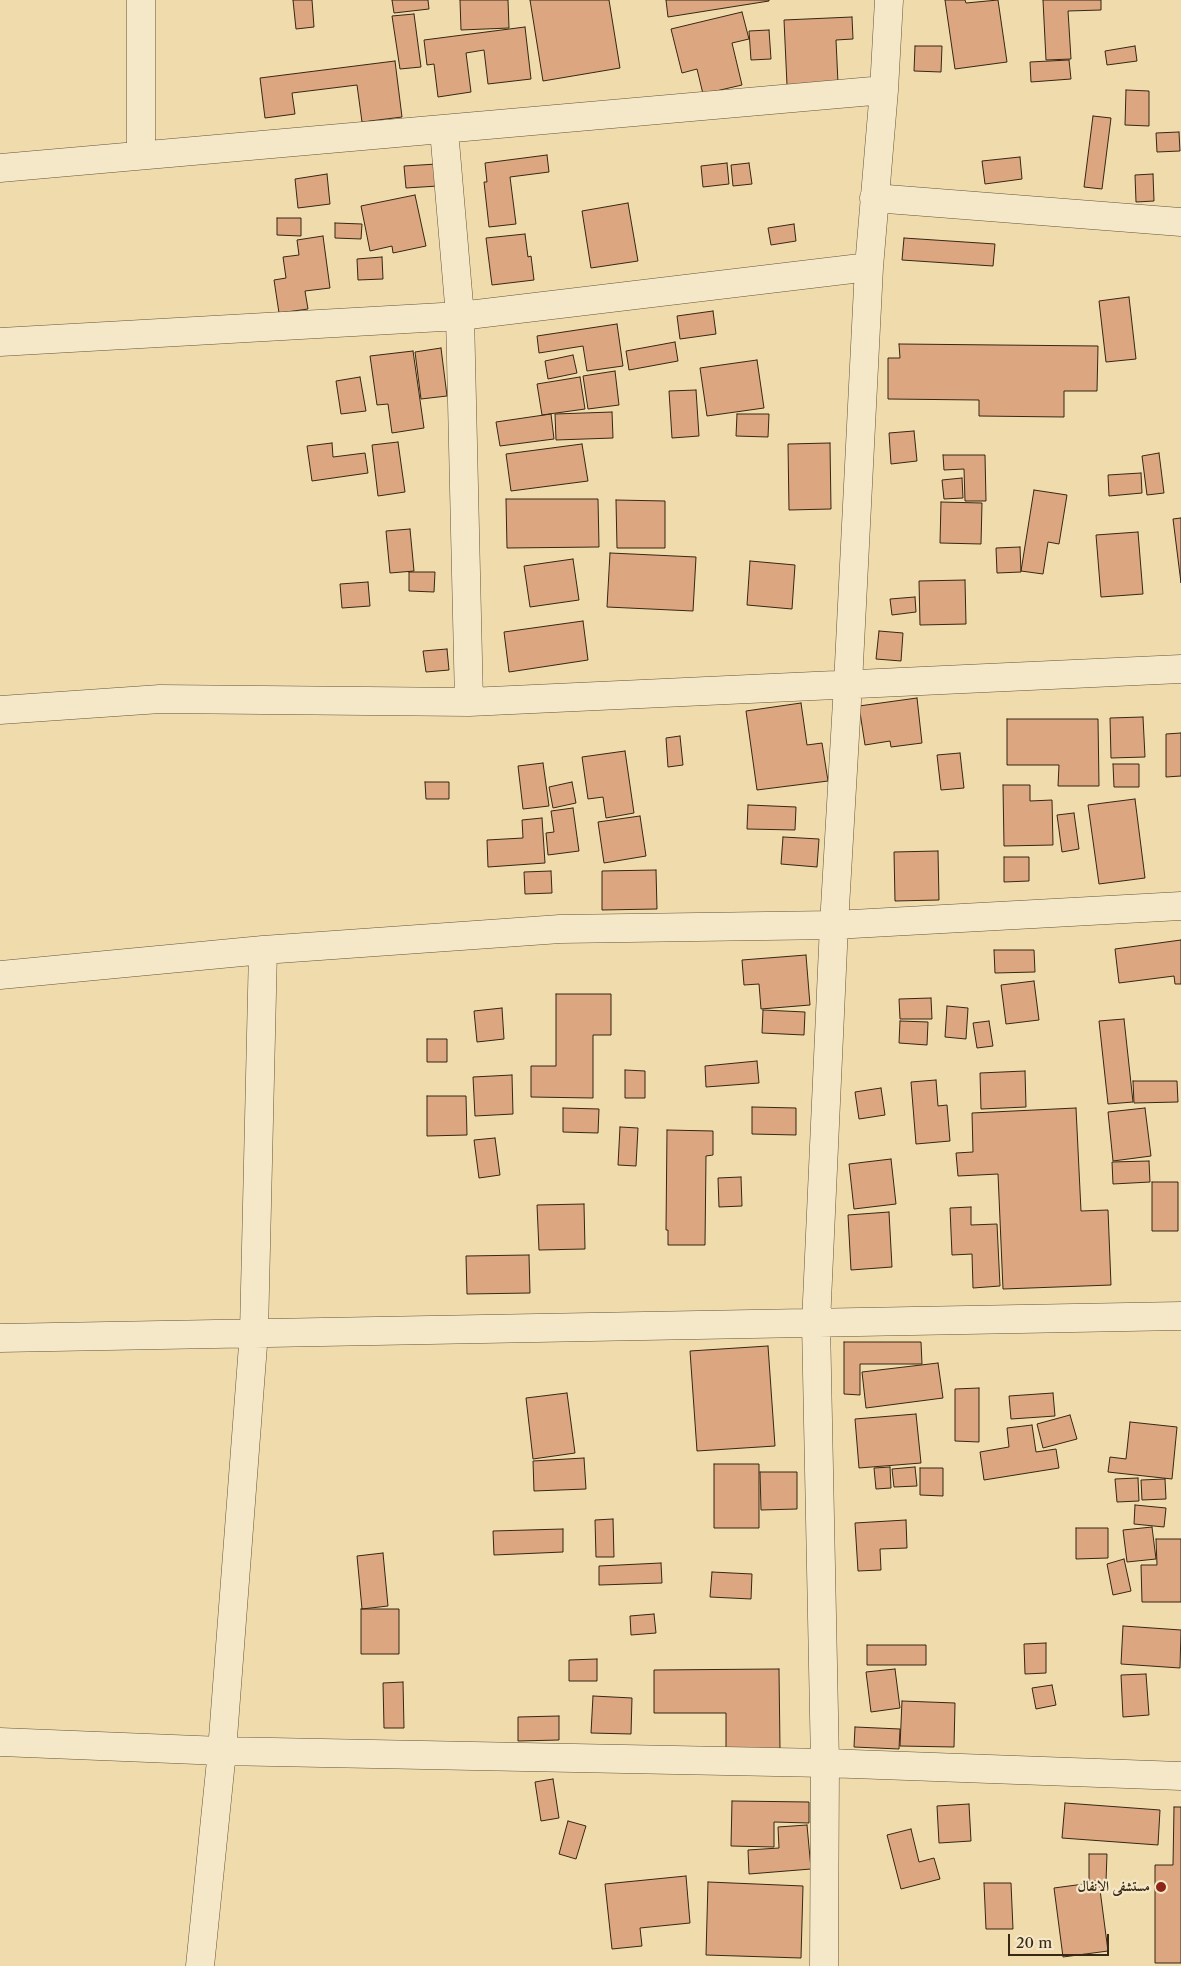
<!DOCTYPE html>
<meta charset="utf-8">
<style>
body{margin:0}
#map{position:relative;width:1181px;height:1966px;overflow:hidden;background:#f0dbac;font-family:"Libre Caslon Text",serif}
canvas{display:block}
.scale{position:absolute;left:1008px;top:1934px;width:101px;height:22px;box-sizing:border-box;border:2px solid #372713;border-top:0;padding-left:6px;font-size:15px;line-height:18px;white-space:nowrap;color:#372713;-webkit-text-stroke:4px #f5e8c9;paint-order:stroke}
</style>
<div id="map">
<canvas width="1181" height="1966"></canvas>
<div class="scale">20 m</div>
</div>
<script>
const g = document.querySelector('canvas').getContext('2d');
g.lineJoin = 'round';
function fillPath(path, color) {
  g.fillStyle = color;
  g.fill(path, 'evenodd');
}
function poly(rows) {
  const path = new Path2D();
  for (const r of rows) {
    path.moveTo(r[0], r[1]);
    for (let i = 2; i < r.length; i += 2) path.lineTo(r[i], r[i + 1]);
  }
  return path;
}
function stroke(path, color, width, dash) {
  g.strokeStyle = color;
  g.lineWidth = width;
  g.lineCap = dash ? 'butt' : 'round';
  g.setLineDash(dash || []);
  g.stroke(path);
}
function label(font, color, halo, rows, align = 'center') {
  g.font = font + ' "Libre Caslon Text",Amiri,serif';
  g.lineWidth = 4.5;
  g.setLineDash([]);
  g.textBaseline = 'middle';
  g.strokeStyle = halo;
  g.fillStyle = color;
  for (const [text, x, y, turn = 0] of rows) {
    g.save();
    g.translate(x, y);
    g.rotate((+turn || 0) * Math.PI / 180);
    g.textAlign = isNaN(turn) ? turn : align;
    if (halo) g.strokeText(text, 0, 0);
    g.fillText(text, 0, 0);
    g.restore();
  }
}
const building = poly([
 [293,0,312,0,314,27,296,29,293,0],
 [392,0,428,0,429,9,394,13,392,0],
 [460,0,508,0,509,28,461,30,460,0],
 [530,0,609,0,620,68,543,81,530,0],
 [666,0,769,0,769,1,668,17,666,0],
 [945,0,965,0,966,3,998,0,1007,62,955,69,945,0],
 [1043,0,1101,0,1101,10,1068,11,1071,59,1046,60,1043,0],
 [742,12,749,39,732,43,742,85,703,94,697,69,682,73,671,29,742,12],
 [414,14,421,67,400,69,392,16,414,14],
 [852,17,853,39,836,40,838,83,787,85,784,20,852,17],
 [525,27,531,79,488,84,484,50,466,53,471,92,438,97,434,64,427,65,424,40,525,27],
 [769,30,771,59,751,60,749,31,769,30],
 [915,46,942,46,941,72,914,71,915,46],
 [1135,46,1137,61,1107,65,1105,51,1135,46],
 [1069,60,1071,79,1031,82,1030,62,1069,60],
 [395,61,402,117,362,122,357,85,292,93,295,114,265,118,260,78,395,61],
 [1126,90,1149,91,1149,126,1125,125,1126,90],
 [1093,116,1111,118,1102,189,1084,187,1093,116],
 [1179,132,1180,151,1157,152,1156,133,1179,132],
 [547,155,549,172,510,177,516,224,489,227,484,182,487,182,485,163,547,155],
 [1020,157,1022,179,985,184,982,161,1020,157],
 [727,163,729,184,703,187,701,166,727,163],
 [749,163,752,184,733,186,731,165,749,163],
 [437,164,438,186,406,188,404,166,437,164],
 [327,174,330,204,298,208,295,179,327,174],
 [1153,174,1154,201,1136,202,1135,175,1153,174],
 [415,195,426,246,393,253,392,246,370,251,361,206,415,195],
 [628,203,638,261,591,268,582,211,628,203],
 [277,218,301,218,301,236,277,235,277,218],
 [335,223,362,224,361,239,335,238,335,223],
 [794,224,796,241,771,245,768,228,794,224],
 [525,234,528,257,531,256,534,280,492,285,486,238,525,234],
 [323,236,330,288,305,291,308,309,279,313,274,280,286,278,283,257,299,255,297,240,323,236],
 [904,238,995,244,993,266,902,260,904,238],
 [382,257,383,279,358,280,357,259,382,257],
 [1129,297,1136,359,1106,362,1099,301,1129,297],
 [713,311,716,334,680,339,677,316,713,311],
 [617,324,623,366,587,371,583,346,539,353,537,336,617,324],
 [675,342,678,361,629,370,626,351,675,342],
 [899,344,1098,346,1097,391,1064,391,1064,417,979,416,979,400,888,399,888,358,900,358,899,344],
 [441,348,447,396,421,399,415,352,441,348],
 [413,351,424,428,392,433,388,404,377,405,370,356,413,351],
 [573,355,577,373,548,379,545,361,573,355],
 [757,360,764,408,707,416,700,368,757,360],
 [615,371,619,405,588,409,583,376,615,371],
 [360,377,366,411,341,414,336,381,360,377],
 [580,377,585,409,542,415,537,384,580,377],
 [696,390,699,436,672,438,669,391,696,390],
 [612,412,613,438,556,440,555,414,612,412],
 [551,414,554,439,500,446,496,422,551,414],
 [737,414,769,414,768,437,736,436,737,414],
 [914,431,917,461,891,464,889,433,914,431],
 [398,442,405,492,378,496,372,445,398,442],
 [332,443,333,457,365,453,368,473,312,481,307,446,332,443],
 [830,443,831,509,789,510,788,444,830,443],
 [582,444,588,481,511,491,506,454,582,444],
 [1159,453,1164,493,1147,495,1142,456,1159,453],
 [943,455,985,455,986,501,965,501,964,469,944,470,943,455],
 [1141,473,1142,493,1109,496,1108,475,1141,473],
 [962,478,963,498,944,499,942,480,962,478],
 [1034,490,1067,495,1059,544,1048,542,1043,574,1021,571,1034,490],
 [506,499,598,499,599,547,507,548,506,499],
 [616,500,665,501,665,548,617,548,616,500],
 [941,502,982,503,981,544,940,543,941,502],
 [1181,518,1181,583,1173,519,1181,518],
 [410,529,414,571,390,573,386,531,410,529],
 [1138,532,1143,594,1101,597,1096,535,1138,532],
 [1020,547,1021,572,997,573,996,548,1020,547],
 [610,553,696,557,693,611,607,607,610,553],
 [573,559,579,600,530,607,524,566,573,559],
 [750,561,795,565,792,609,747,605,750,561],
 [409,572,435,572,434,592,409,591,409,572],
 [965,580,966,624,920,625,919,581,965,580],
 [368,582,370,606,342,608,340,584,368,582],
 [915,597,916,612,892,615,890,599,915,597],
 [583,621,588,660,509,672,504,632,583,621],
 [879,631,903,633,901,661,876,659,879,631],
 [447,649,449,670,426,672,423,651,447,649],
 [917,698,922,743,891,747,890,741,865,745,859,706,917,698],
 [801,703,807,745,822,743,828,781,757,790,746,711,801,703],
 [1143,717,1145,757,1111,758,1110,718,1143,717],
 [1007,719,1098,719,1099,786,1058,786,1059,765,1007,765,1007,719],
 [1181,733,1181,776,1166,777,1166,734,1181,733],
 [680,736,683,765,668,767,666,738,680,736],
 [625,751,634,813,606,818,603,797,588,799,582,757,625,751],
 [960,753,964,788,941,790,937,755,960,753],
 [543,763,549,806,523,809,518,766,543,763],
 [1113,764,1139,764,1139,787,1114,787,1113,764],
 [425,782,449,782,449,799,426,799,425,782],
 [572,782,576,803,553,808,549,787,572,782],
 [1003,785,1030,785,1030,801,1052,800,1053,845,1004,846,1003,785],
 [1135,799,1145,878,1099,884,1088,805,1135,799],
 [748,805,796,807,795,830,747,829,748,805],
 [573,808,579,851,548,855,546,833,554,832,551,811,573,808],
 [1074,813,1079,849,1062,852,1057,815,1074,813],
 [640,816,646,856,604,863,598,822,640,816],
 [542,818,545,863,488,867,487,840,523,838,522,820,542,818],
 [783,837,819,839,817,867,781,864,783,837],
 [938,851,939,900,895,901,894,852,938,851],
 [1004,857,1029,857,1029,881,1004,882,1004,857],
 [656,870,657,909,602,910,602,871,656,870],
 [551,871,552,893,525,894,524,872,551,871],
 [1181,940,1181,984,1175,984,1174,976,1119,983,1115,949,1181,940],
 [994,950,1034,950,1035,972,995,973,994,950],
 [806,955,810,1005,761,1009,759,984,744,985,742,960,806,955],
 [1034,981,1039,1020,1006,1024,1001,985,1034,981],
 [556,994,611,994,611,1035,593,1035,593,1098,531,1097,531,1066,556,1066,556,994],
 [931,998,932,1019,900,1019,899,999,931,998],
 [947,1006,968,1008,966,1039,945,1037,947,1006],
 [502,1008,504,1039,477,1042,474,1011,502,1008],
 [763,1010,805,1012,804,1035,762,1033,763,1010],
 [1124,1019,1133,1102,1108,1104,1099,1021,1124,1019],
 [900,1021,928,1022,927,1045,899,1043,900,1021],
 [989,1021,993,1046,977,1048,973,1023,989,1021],
 [427,1039,447,1039,447,1062,427,1062,427,1039],
 [757,1061,759,1083,706,1087,705,1066,757,1061],
 [625,1070,645,1071,645,1098,625,1098,625,1070],
 [1025,1071,1026,1107,981,1109,980,1073,1025,1071],
 [512,1075,513,1114,475,1116,473,1077,512,1075],
 [936,1080,938,1106,947,1105,950,1141,916,1144,911,1082,936,1080],
 [1133,1081,1177,1081,1178,1102,1134,1103,1133,1081],
 [881,1088,885,1115,859,1119,855,1092,881,1088],
 [427,1096,466,1096,467,1135,427,1136,427,1096],
 [752,1107,796,1108,796,1135,752,1134,752,1107],
 [563,1108,599,1109,598,1133,563,1132,563,1108],
 [1076,1108,1081,1211,1108,1210,1111,1285,1003,1289,998,1174,958,1176,956,1153,973,1152,972,1113,1076,1108],
 [1145,1108,1151,1156,1113,1161,1108,1112,1145,1108],
 [620,1127,638,1128,636,1166,618,1165,620,1127],
 [667,1130,713,1131,713,1155,706,1156,705,1245,668,1245,668,1230,666,1230,667,1130],
 [495,1138,500,1175,479,1178,474,1140,495,1138],
 [891,1159,896,1204,854,1209,849,1164,891,1159],
 [1149,1161,1150,1182,1113,1184,1112,1162,1149,1161],
 [741,1177,742,1206,719,1207,718,1178,741,1177],
 [1152,1182,1178,1182,1178,1231,1152,1231,1152,1182],
 [584,1204,585,1249,539,1250,537,1205,584,1204],
 [971,1207,971,1225,997,1224,1000,1286,973,1288,972,1254,952,1255,950,1208,971,1207],
 [889,1212,892,1267,851,1270,848,1215,889,1212],
 [529,1255,530,1293,467,1294,466,1256,529,1255],
 [844,1342,921,1342,922,1364,860,1364,860,1395,844,1394,844,1342],
 [768,1346,775,1446,697,1451,690,1351,768,1346],
 [938,1363,943,1398,866,1408,862,1372,938,1363],
 [979,1388,979,1442,955,1441,955,1389,979,1388],
 [567,1393,575,1453,533,1459,526,1398,567,1393],
 [1053,1393,1055,1416,1011,1419,1009,1396,1053,1393],
 [916,1414,921,1463,859,1468,855,1419,916,1414],
 [1070,1415,1077,1439,1043,1448,1037,1424,1070,1415],
 [1130,1422,1177,1427,1172,1479,1108,1472,1110,1457,1126,1459,1130,1422],
 [1032,1425,1036,1452,1056,1449,1059,1468,984,1480,980,1452,1009,1447,1007,1428,1032,1425],
 [584,1458,586,1489,534,1491,533,1461,584,1458],
 [714,1464,759,1464,759,1528,714,1528,714,1464],
 [890,1467,891,1488,876,1489,874,1468,890,1467],
 [915,1467,917,1486,894,1487,892,1469,915,1467],
 [920,1468,943,1468,943,1496,920,1495,920,1468],
 [760,1472,797,1472,797,1509,761,1510,760,1472],
 [1138,1478,1139,1501,1117,1502,1115,1479,1138,1478],
 [1165,1479,1166,1499,1142,1500,1141,1480,1165,1479],
 [1135,1505,1166,1508,1164,1527,1134,1524,1135,1505],
 [613,1519,614,1557,596,1557,595,1520,613,1519],
 [906,1520,907,1548,880,1549,881,1570,858,1571,855,1523,906,1520],
 [1152,1527,1156,1559,1127,1562,1123,1530,1152,1527],
 [1076,1528,1108,1528,1108,1558,1076,1559,1076,1528],
 [563,1529,563,1552,494,1555,493,1531,563,1529],
 [1156,1539,1181,1539,1181,1602,1142,1602,1141,1565,1157,1565,1156,1539],
 [383,1553,388,1606,362,1609,357,1556,383,1553],
 [1124,1559,1131,1591,1113,1595,1107,1564,1124,1559],
 [661,1563,662,1583,599,1585,599,1566,661,1563],
 [712,1572,752,1574,751,1599,710,1597,712,1572],
 [361,1609,399,1609,399,1654,361,1654,361,1609],
 [654,1614,656,1633,631,1635,630,1616,654,1614],
 [1123,1626,1181,1630,1180,1668,1121,1664,1123,1626],
 [1046,1643,1046,1673,1025,1674,1024,1644,1046,1643],
 [867,1645,926,1645,926,1665,867,1665,867,1645],
 [597,1659,597,1681,569,1681,569,1660,597,1659],
 [779,1669,780,1749,726,1750,726,1713,654,1713,654,1670,779,1669],
 [895,1669,900,1708,871,1712,866,1672,895,1669],
 [1146,1674,1149,1715,1123,1717,1121,1675,1146,1674],
 [403,1682,404,1728,384,1728,383,1683,403,1682],
 [1052,1685,1056,1705,1036,1709,1032,1688,1052,1685],
 [593,1696,632,1698,631,1734,591,1733,593,1696],
 [902,1701,955,1703,954,1747,900,1746,902,1701],
 [559,1716,559,1740,518,1741,518,1717,559,1716],
 [855,1727,900,1729,899,1749,854,1747,855,1727],
 [553,1779,559,1818,541,1821,535,1782,553,1779],
 [732,1801,809,1802,809,1823,774,1822,774,1847,731,1846,732,1801],
 [1065,1803,1160,1810,1158,1845,1062,1838,1065,1803],
 [969,1804,971,1841,939,1843,937,1806,969,1804],
 [1174,1807,1181,1807,1181,1963,1155,1963,1155,1865,1173,1865,1174,1807],
 [568,1821,586,1826,576,1859,559,1854,568,1821],
 [807,1825,811,1869,749,1874,748,1850,779,1848,778,1827,807,1825],
 [911,1829,919,1862,934,1858,940,1879,901,1889,887,1835,911,1829],
 [1089,1854,1107,1854,1106,1881,1089,1881,1089,1854],
 [686,1876,690,1923,640,1928,642,1946,612,1949,605,1884,686,1876],
 [708,1882,803,1886,801,1958,706,1955,708,1882],
 [1099,1882,1108,1951,1063,1957,1054,1888,1099,1882],
 [984,1883,1011,1883,1013,1929,986,1929,984,1883]
]);
fillPath(building, '#dba680');
stroke(building, '#372713', 1);
const minor = poly([
 [141,0,141,155],
 [444,130,460,316,469,702],
 [0,168,884,90],
 [874,198,1181,222],
 [0,342,460,316,869,267],
 [0,710,160,699,469,702,1181,669],
 [0,975,263,950,560,929,834,925,1181,906],
 [0,1338,1181,1316],
 [0,1742,222,1751,825,1763,1181,1776],
 [200,1966,222,1751,254,1332,263,950],
 [824,1966,825,1763,816,1323,834,925,848,684,869,267,884,90,889,0]
]);
stroke(minor, '#655439', 29);
stroke(minor, '#f5e8c9', 28);
for (const [x, y, r, color] of [
 [1161,1887,6,"#8f2418"]
]) {
  const dot = new Path2D();
  dot.arc(x, y, r, 0, 2 * Math.PI);
  g.fillStyle = color;
  g.fill(dot);
  stroke(dot, '#f5e8c9', 2);
}
label('bold 14px', '#372713', '#f5e8c9', [
 ["مستشفى الانفال",1150,1887]
], 'right');
</script>
